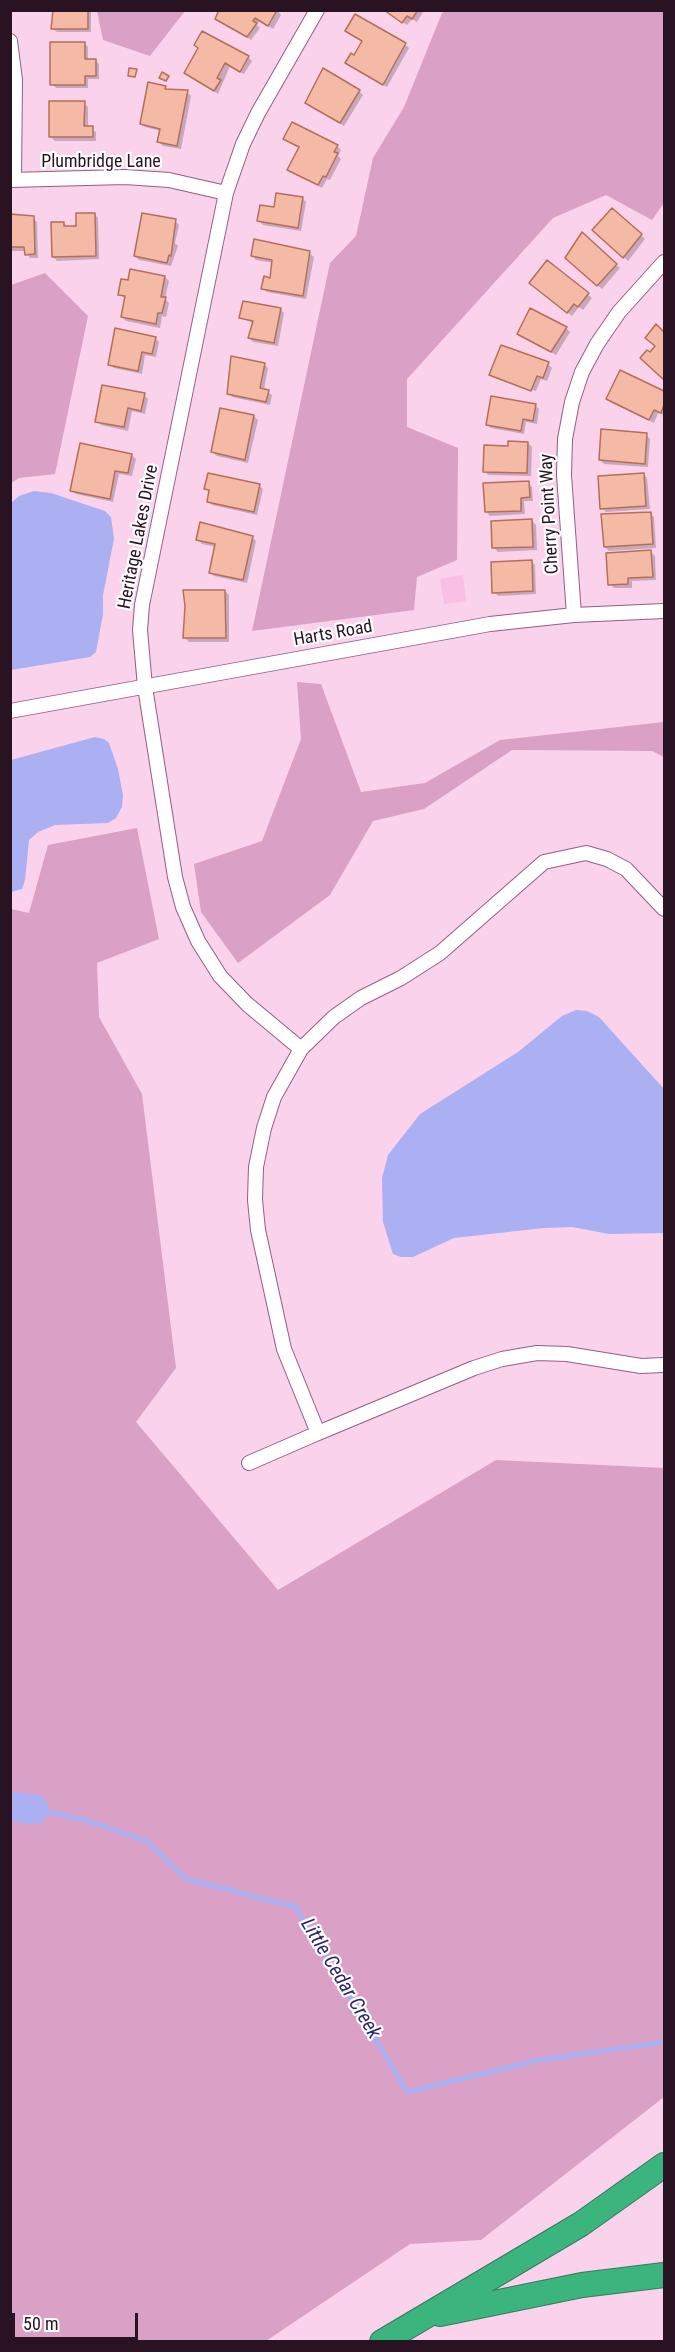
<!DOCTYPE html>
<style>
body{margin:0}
#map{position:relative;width:675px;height:2352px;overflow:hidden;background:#fad2eb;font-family:"Roboto Condensed",sans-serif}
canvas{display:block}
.frame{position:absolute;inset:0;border:12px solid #291222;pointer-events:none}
.scale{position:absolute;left:12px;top:2313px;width:126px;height:27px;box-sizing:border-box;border:3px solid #291222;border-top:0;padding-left:8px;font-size:18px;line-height:21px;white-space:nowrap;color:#291222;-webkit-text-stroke:4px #fff;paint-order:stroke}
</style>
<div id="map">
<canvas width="675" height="2352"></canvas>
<div class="frame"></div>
<div class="scale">50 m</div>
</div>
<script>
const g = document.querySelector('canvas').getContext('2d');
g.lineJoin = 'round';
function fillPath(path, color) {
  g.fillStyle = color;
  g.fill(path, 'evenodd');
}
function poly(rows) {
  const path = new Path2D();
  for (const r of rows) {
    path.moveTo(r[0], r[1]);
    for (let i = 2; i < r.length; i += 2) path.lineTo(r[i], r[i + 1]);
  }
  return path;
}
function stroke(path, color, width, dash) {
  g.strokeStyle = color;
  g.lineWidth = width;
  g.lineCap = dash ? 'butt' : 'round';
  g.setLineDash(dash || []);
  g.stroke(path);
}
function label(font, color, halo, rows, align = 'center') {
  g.font = font + ' "Roboto Condensed",sans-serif';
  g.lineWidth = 4.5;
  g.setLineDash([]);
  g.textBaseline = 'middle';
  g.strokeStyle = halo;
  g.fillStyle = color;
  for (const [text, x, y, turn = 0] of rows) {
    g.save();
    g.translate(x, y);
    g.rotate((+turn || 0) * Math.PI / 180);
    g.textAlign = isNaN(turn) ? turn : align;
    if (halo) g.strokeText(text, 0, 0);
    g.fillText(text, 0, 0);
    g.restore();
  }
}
fillPath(poly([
 [463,575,466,601,444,604,440,579]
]), '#fabfe5');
fillPath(poly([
 [97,11,97,10,185,11,150,56,103,40],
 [446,11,664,11,664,203,652,220,606,195,553,218,407,379,407,427,458,448,457,560,417,577,414,610,252,631,330,263,356,236,373,158,404,107,442,13],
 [45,273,88,316,55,474,19,478,11,483,11,285],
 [297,682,321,684,361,792,425,783,500,740,664,722,664,757,652,751,512,750,424,809,373,821,330,895,238,963,201,912,194,864,262,841,301,739],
 [137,828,159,939,97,963,99,1017,142,1094,176,1368,136,1422,278,1590,496,1460,664,1468,664,2097,481,2240,410,2244,266,2341,11,2341,11,909,29,913,48,845]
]), '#daa0c6');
fillPath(poly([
 [34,491,51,493,105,511,111,517,114,539,103,595,103,614,96,652,90,657,11,670,11,503,19,496],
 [95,737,104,739,109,743,118,769,123,795,122,807,116,818,108,823,55,825,38,832,29,840,25,880,22,889,11,892,11,760],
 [576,1010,587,1011,599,1017,664,1089,664,1233,609,1234,572,1227,544,1228,454,1238,413,1257,401,1257,393,1254,383,1222,382,1178,388,1155,420,1114,518,1052,562,1016]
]), '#aab0f1');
fillPath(poly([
 [55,10,91,10,91,32,57,32,52,28],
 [277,10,281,15,273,29,259,21,257,25,260,28,251,40,217,18],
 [385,10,421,10,423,12,417,22,412,19,407,25],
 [347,31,405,44,409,48,387,87,347,63,354,57,363,42],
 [84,43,88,47,88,60,95,60,99,64,99,79,88,79,88,88,56,88,52,84],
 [248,57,252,61,244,74,230,66,218,94,186,72],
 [165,87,169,91,187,92,191,96,181,149,163,146,159,142,161,131,145,127,141,123],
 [359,91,363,95,344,126,311,106],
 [84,103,88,107,88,128,96,132,96,141,55,141,51,137],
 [285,139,337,146,341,150,338,156,341,159,330,180,327,179,322,188,289,169,300,148],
 [302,198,306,202,301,231,263,225,259,221],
 [94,214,98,218,99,259,57,261,53,257,64,223,68,228,78,227],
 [10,217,33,218,37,222,38,258,30,258,26,251,10,251],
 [175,221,179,225,175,243,178,246,171,266,139,260,135,256],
 [598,234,641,235,645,239,628,261],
 [309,253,314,257,306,299,267,292,263,288,271,279,274,263,256,260,252,256],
 [548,262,592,298,583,310,579,307,572,316,535,287],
 [571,262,616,265,620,268,602,289],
 [165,277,169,281,165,299,169,303,166,317,162,316,160,328,126,321,122,317,126,299,119,294,129,282],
 [280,309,284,313,278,346,253,342,249,338,253,323,241,318],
 [656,327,664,334,664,379,646,362,657,347],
 [566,328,570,332,556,355,518,334],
 [155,338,159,342,156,357,145,355,142,374,114,368,110,364],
 [264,364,268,368,264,390,272,395,270,405,232,397,228,393],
 [548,364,552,368,547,381,541,379,536,391,491,375],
 [621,372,664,393,664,415,658,413,654,423,612,403,608,399],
 [144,395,148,399,145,414,132,411,128,431,101,425,97,421],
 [535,405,539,409,537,424,526,422,524,434,491,428,487,424],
 [254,416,258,420,248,463,217,456,213,452],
 [646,435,650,439,648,467,604,464,600,460],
 [528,443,532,447,531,476,488,475,484,471,509,448],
 [132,455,136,459,132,476,119,474,113,502,76,494,72,490],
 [643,474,647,478,650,509,606,512,602,508],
 [528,483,532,487,533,501,524,501,525,514,490,516,486,512],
 [259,485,263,489,257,515,212,505,208,501,210,493,206,489],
 [650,513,654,517,656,548,609,551,605,547],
 [532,521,536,525,537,550,498,552,494,548],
 [252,537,256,541,247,583,214,576,210,572,216,547,202,544,198,540],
 [651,552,655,556,656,580,632,581,632,588,614,588,610,584],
 [531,561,535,565,536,594,498,596,494,592],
 [225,591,229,595,229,642,189,642,185,638]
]), '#0003');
stroke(poly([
 [34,1809,85,1820,147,1841,186,1879,296,1907,407,2092,539,2060,664,2042]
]), '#aab0f1', 5);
stroke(poly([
 [10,1807,34,1809]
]), '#aab0f1', 30);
const building = poly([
 [53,10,88,10,88,29,51,29,53,10],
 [219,10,277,10,268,26,255,18,253,21,257,23,247,37,215,19,219,10],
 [384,10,418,10,412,19,407,16,402,23,384,10],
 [355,14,406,43,383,85,345,63,351,53,354,55,362,41,345,31,355,14],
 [202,31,249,56,240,72,225,63,217,78,221,80,214,91,184,73,198,48,194,45,202,31],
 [50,42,85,42,85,59,96,59,96,76,85,76,85,85,50,85,50,42],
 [129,68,137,69,135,77,128,76,129,68],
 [323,68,360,90,340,123,305,103,323,68],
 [162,72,169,76,166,81,159,78,162,72],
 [148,82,166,86,165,89,188,90,177,146,157,142,160,129,140,124,148,82],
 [49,101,85,101,84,126,93,126,93,137,49,137,49,101],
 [292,122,338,145,334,152,338,153,326,177,323,176,318,185,287,170,299,147,283,139,292,122],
 [276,193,303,197,298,228,257,221,260,205,274,207,276,193],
 [612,208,642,234,623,258,592,230,612,208],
 [76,213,95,213,96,256,52,257,51,222,64,222,64,226,76,226,76,213],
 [142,213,176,219,171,256,169,255,167,263,134,256,142,213],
 [10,214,34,216,35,254,25,255,24,247,10,247,10,214],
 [582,232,617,264,597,286,565,258,582,232],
 [254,239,310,251,303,296,261,289,264,276,270,278,272,260,251,256,254,239],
 [547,260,589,293,578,307,574,304,567,313,529,283,547,260],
 [130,269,165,276,161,297,166,297,162,313,158,313,156,324,121,317,125,296,118,295,121,279,128,280,130,269],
 [243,301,281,308,274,343,248,338,253,321,239,318,243,301],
 [530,308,567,327,551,352,517,334,530,308],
 [656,324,664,332,664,380,640,358,647,350,650,352,655,346,645,338,656,324],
 [115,328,156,337,152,354,142,352,138,371,108,365,115,328],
 [501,345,549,362,543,378,537,376,531,391,489,375,501,345],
 [231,356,265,363,260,388,269,390,266,402,227,394,231,356],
 [620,370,664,391,664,405,661,413,654,410,649,420,606,399,620,370],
 [102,385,145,393,141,411,128,408,124,427,95,422,102,385],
 [491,396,536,404,533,421,523,419,521,431,486,425,491,396],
 [220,408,254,415,245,460,211,452,220,408],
 [601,429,647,433,645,464,599,460,601,429],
 [508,441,528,442,527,473,483,472,484,445,508,446,508,441],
 [80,443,132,454,128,473,115,471,110,499,70,491,80,443],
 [208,473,260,484,254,512,207,502,209,490,204,489,208,473],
 [644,473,646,506,600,509,598,476,644,473],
 [529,481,530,497,521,498,521,511,485,512,483,483,529,481],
 [651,512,653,544,604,547,601,514,651,512],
 [532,519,533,547,492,548,491,521,532,519],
 [200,522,253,536,243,580,209,573,215,544,196,540,200,522],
 [651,550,653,577,628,578,628,584,608,585,606,553,651,550],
 [532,560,533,591,492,593,491,562,532,560],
 [183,590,225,590,226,638,183,638,185,606,183,590]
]);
fillPath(building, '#f5baa6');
stroke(building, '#b36f57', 1.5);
const street = poly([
 [10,41,15,80,14,180],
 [10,180,125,177,169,180,226,193],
 [574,615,564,475,565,439,572,402,582,372,597,344,619,312,664,262],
 [10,711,490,624,574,615,664,611],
 [664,909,626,869,607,859,586,853,544,862,440,953,401,978,361,998,334,1017,301,1049,274,1097,264,1128,256,1167,255,1200,258,1230,284,1349,318,1433,474,1368,502,1359,537,1353,567,1354,641,1366,664,1365],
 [301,1049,247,1004,220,976,198,941,183,907,175,877,145,687,140,630,142,605,226,193,243,144,258,113,317,10],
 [249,1463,318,1433]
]);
const highway = poly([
 [440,2314,582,2285,664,2275],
 [382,2342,581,2224,664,2165]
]);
stroke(street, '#975c84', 16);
stroke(highway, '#357b5e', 26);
stroke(street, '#fff', 14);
stroke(highway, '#3bb47e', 24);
label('18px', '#291222', '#fff', [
 ["Plumbridge Lane",101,162],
 ["Cherry Point Way",550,514,-93],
 ["Heritage Lakes Drive",139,537,-79],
 ["Harts Road",333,634,-10]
]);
label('italic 20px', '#2a256f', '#fff', [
 ["Little Cedar Creek",340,1979,59]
]);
</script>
